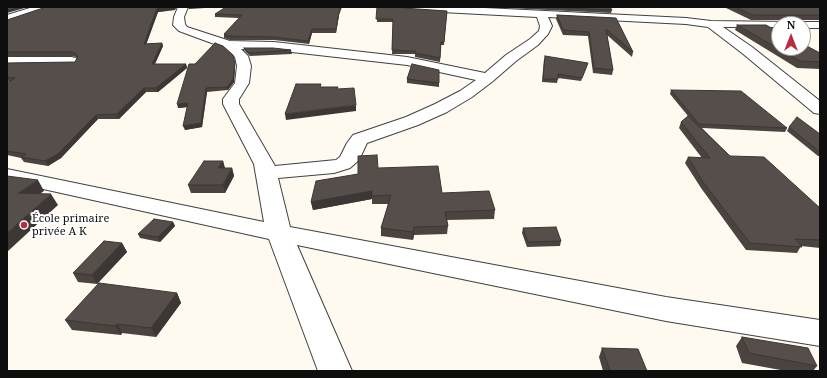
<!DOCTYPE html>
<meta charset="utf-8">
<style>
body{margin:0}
#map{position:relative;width:827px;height:378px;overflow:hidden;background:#fffaf0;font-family:"Noto Serif",serif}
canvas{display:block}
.frame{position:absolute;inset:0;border:8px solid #0e0e0e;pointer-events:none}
.north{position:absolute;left:771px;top:16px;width:40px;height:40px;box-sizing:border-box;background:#fff;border:1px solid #9f9f9f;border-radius:50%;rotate:0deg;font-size:11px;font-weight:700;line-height:16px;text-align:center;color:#0e0e0e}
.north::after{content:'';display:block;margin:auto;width:14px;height:18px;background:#ba2a40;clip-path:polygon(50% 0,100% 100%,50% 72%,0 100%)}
</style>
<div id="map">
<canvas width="827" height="378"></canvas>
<div class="frame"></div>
<div class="north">N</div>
</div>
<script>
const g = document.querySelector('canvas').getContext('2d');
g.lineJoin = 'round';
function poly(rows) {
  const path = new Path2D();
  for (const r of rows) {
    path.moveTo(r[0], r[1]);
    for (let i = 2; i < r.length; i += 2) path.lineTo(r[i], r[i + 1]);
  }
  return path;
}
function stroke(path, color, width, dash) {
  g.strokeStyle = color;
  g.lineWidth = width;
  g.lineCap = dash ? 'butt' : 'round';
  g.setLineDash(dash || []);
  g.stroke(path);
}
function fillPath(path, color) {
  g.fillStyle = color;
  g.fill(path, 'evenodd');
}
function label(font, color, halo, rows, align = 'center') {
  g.font = font + ' "Noto Serif",serif';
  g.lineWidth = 4;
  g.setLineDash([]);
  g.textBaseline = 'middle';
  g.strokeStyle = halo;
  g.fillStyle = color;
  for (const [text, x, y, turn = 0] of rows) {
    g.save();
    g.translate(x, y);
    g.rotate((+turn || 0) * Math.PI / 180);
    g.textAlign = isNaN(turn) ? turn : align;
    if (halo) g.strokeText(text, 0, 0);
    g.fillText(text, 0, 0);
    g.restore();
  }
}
const minor = poly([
 [33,7,48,7,47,9,7,22,7,15,33,7],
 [178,7,188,7,184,17,185,24,187,27,230,41,274,42,407,57,485,73,506,55,530,39,539,31,540,26,537,17,403,10,398,7,465,7,686,18,711,21,789,22,791,24,779,24,779,27,723,27,752,47,820,101,820,114,814,113,742,53,708,27,686,24,548,17,552,26,548,34,538,45,516,61,493,81,472,97,447,112,418,125,367,143,359,160,350,168,334,173,278,178,290,227,666,297,820,320,820,346,666,321,297,245,352,371,318,371,269,239,7,181,7,169,264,222,254,164,223,104,223,99,235,83,237,66,235,57,225,48,179,31,173,25,174,17,178,7],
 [241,49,274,50,407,65,476,80,460,91,435,104,406,117,353,135,347,143,340,157,336,160,275,166,239,104,239,99,249,83,251,66,248,56,241,49],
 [803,22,820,22,820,28,803,28,803,24,798,24,803,22],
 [7,57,71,57,76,58,78,61,76,64,71,65,7,65,7,57]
]);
stroke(minor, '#414141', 2);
fillPath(minor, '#fff');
fillPath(poly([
 [377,7,447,11,444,45,441,45,440,62,415,57,415,54,392,54,393,22,377,22],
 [507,7,610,7,612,10,611,13,507,8],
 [724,7,820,7,820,20,751,20],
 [175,10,158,12,146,44,162,43,163,46,155,64,186,64,187,68,158,92,146,92,119,119,98,119,61,158,48,166,24,162,21,158,7,155,7,83,10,82,7,81,7,63,75,62,77,57,76,57,71,56,7,56,7,20],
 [215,14,339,15,336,33,312,33,309,44,274,40,230,40,224,38,224,34,239,18,215,17],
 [557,15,616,18,633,52,632,57,607,35,613,70,612,75,593,73,588,36,563,35,556,19],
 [737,25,820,53,820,69,797,68,735,30],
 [244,48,291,50,292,54,250,56,245,51],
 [233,55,235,66,234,82,228,90,207,92,202,127,185,130,187,107,178,108,195,64],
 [544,59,587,66,581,81,558,78,557,83,542,82],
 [439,70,439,87,407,83,407,79],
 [671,90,787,128,785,132,702,128,730,156,820,208,820,248,801,246,797,253,746,250,701,188,685,163,688,157,702,158,679,128,681,122,688,116,670,94],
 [789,127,820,134,820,156,818,156,787,131],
 [223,161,225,168,232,168,234,176,225,193,191,193,188,185],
 [378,168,442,193,495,210,494,219,447,220,448,226,447,234,414,235,413,240,381,236,381,228,389,204,372,204,372,199,313,210,311,202,358,174],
 [173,222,175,226,160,242,140,238,138,234],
 [523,228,561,241,560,246,527,247,522,233],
 [122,243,127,252,97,284,78,282,73,273],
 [177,293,181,303,156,337,122,333,121,335,72,330,65,320],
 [742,337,817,366,813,371,786,371,742,363,736,346],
 [602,348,647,371,603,371,599,357]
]), '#4a4340');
fillPath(poly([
 [17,7,28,7,7,13,7,10],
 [177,7,175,10,158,12,145,48,144,44,157,8],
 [188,7,221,7,189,9],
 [341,7,342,7,339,15,336,33,336,29,339,12],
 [312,29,312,33,309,44,308,41],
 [162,43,163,46,153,68,152,64],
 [235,63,235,66,234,82,228,90,227,87],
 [186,64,187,68,158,92,156,88],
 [144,88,146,92,119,119,117,114],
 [206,88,207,92,202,127,185,130,183,126],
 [188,103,189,107,178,108,177,104],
 [356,105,356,111,286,120,285,114],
 [96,115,98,119,61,158,48,166,45,161],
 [223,161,225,169,218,168],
 [232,168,234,176,225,193,223,185],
 [38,180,44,191,25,204,18,193],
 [372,191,372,199,313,210,311,202],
 [51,194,58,205,7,252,7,233],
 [173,222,175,226,160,242,158,237],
 [414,227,414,235,413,240,413,232],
 [122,243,127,252,97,284,92,275],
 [177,293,181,303,156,337,151,328],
 [117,324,122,333,121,335,115,326]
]), '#3c3734');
const building = poly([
 [7,7,17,7,7,10,7,7],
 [46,7,174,7,157,8,144,44,162,43,152,64,186,64,156,88,144,88,117,114,96,115,58,154,45,161,21,157,26,154,7,151,7,83,15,78,7,77,7,63,75,62,78,56,75,53,70,52,7,52,7,20,46,7],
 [226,7,341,7,339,12,336,29,312,29,308,41,273,37,229,36,224,34,242,15,215,14,226,7],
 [377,7,400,7,403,8,447,11,444,42,441,42,440,58,415,53,416,51,392,50,393,19,376,19,377,7],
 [547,7,610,7,612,10,547,7],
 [735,7,820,7,820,15,753,15,735,7],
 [557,15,616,18,633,52,606,29,613,70,594,68,589,32,563,30,557,15],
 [737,25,766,25,779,32,779,48,803,48,803,44,820,53,820,62,800,61,737,25],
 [215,43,223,46,233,55,235,63,233,79,227,87,206,88,201,123,183,126,188,103,177,104,189,64,195,64,215,43],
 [244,48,273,48,291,50,249,53,244,48],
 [545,56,588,63,582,78,558,74,558,79,543,79,545,56],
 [412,64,439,70,439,83,407,79,412,64],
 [296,84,321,84,320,87,338,87,337,89,354,88,356,105,285,114,296,84],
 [671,90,741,91,787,128,699,124,671,90],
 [688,116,730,156,764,157,820,208,820,240,795,239,802,247,750,243,703,182,688,157,710,158,681,122,688,116],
 [797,117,820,134,820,152,789,127,797,117],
 [377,155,378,168,438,166,442,193,489,191,495,210,445,212,448,226,414,227,413,232,381,228,391,195,372,196,372,191,311,202,316,181,358,174,358,156,377,155],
 [204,161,223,161,218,168,232,168,223,185,188,185,204,161],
 [7,176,38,180,18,193,51,194,7,233,7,176],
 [154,219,173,222,158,237,138,234,154,219],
 [556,227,561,241,528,242,523,228,556,227],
 [104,241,122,243,92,275,73,273,104,241],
 [99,283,177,293,151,328,117,324,115,326,65,320,99,283],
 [742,337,808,348,817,366,749,353,742,337],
 [602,348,638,349,647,371,610,371,602,348]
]);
fillPath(building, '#564e4b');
stroke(building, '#3c3734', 1);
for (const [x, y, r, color] of [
 [24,225,4,"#ba2a40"]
]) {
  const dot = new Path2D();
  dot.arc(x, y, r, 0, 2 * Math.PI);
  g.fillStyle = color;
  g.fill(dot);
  stroke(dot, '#fff', 1.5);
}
label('11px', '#0e0e0e', '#fff', [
 ["École primaire",32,219],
 ["privée A K",32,232]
], 'left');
</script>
